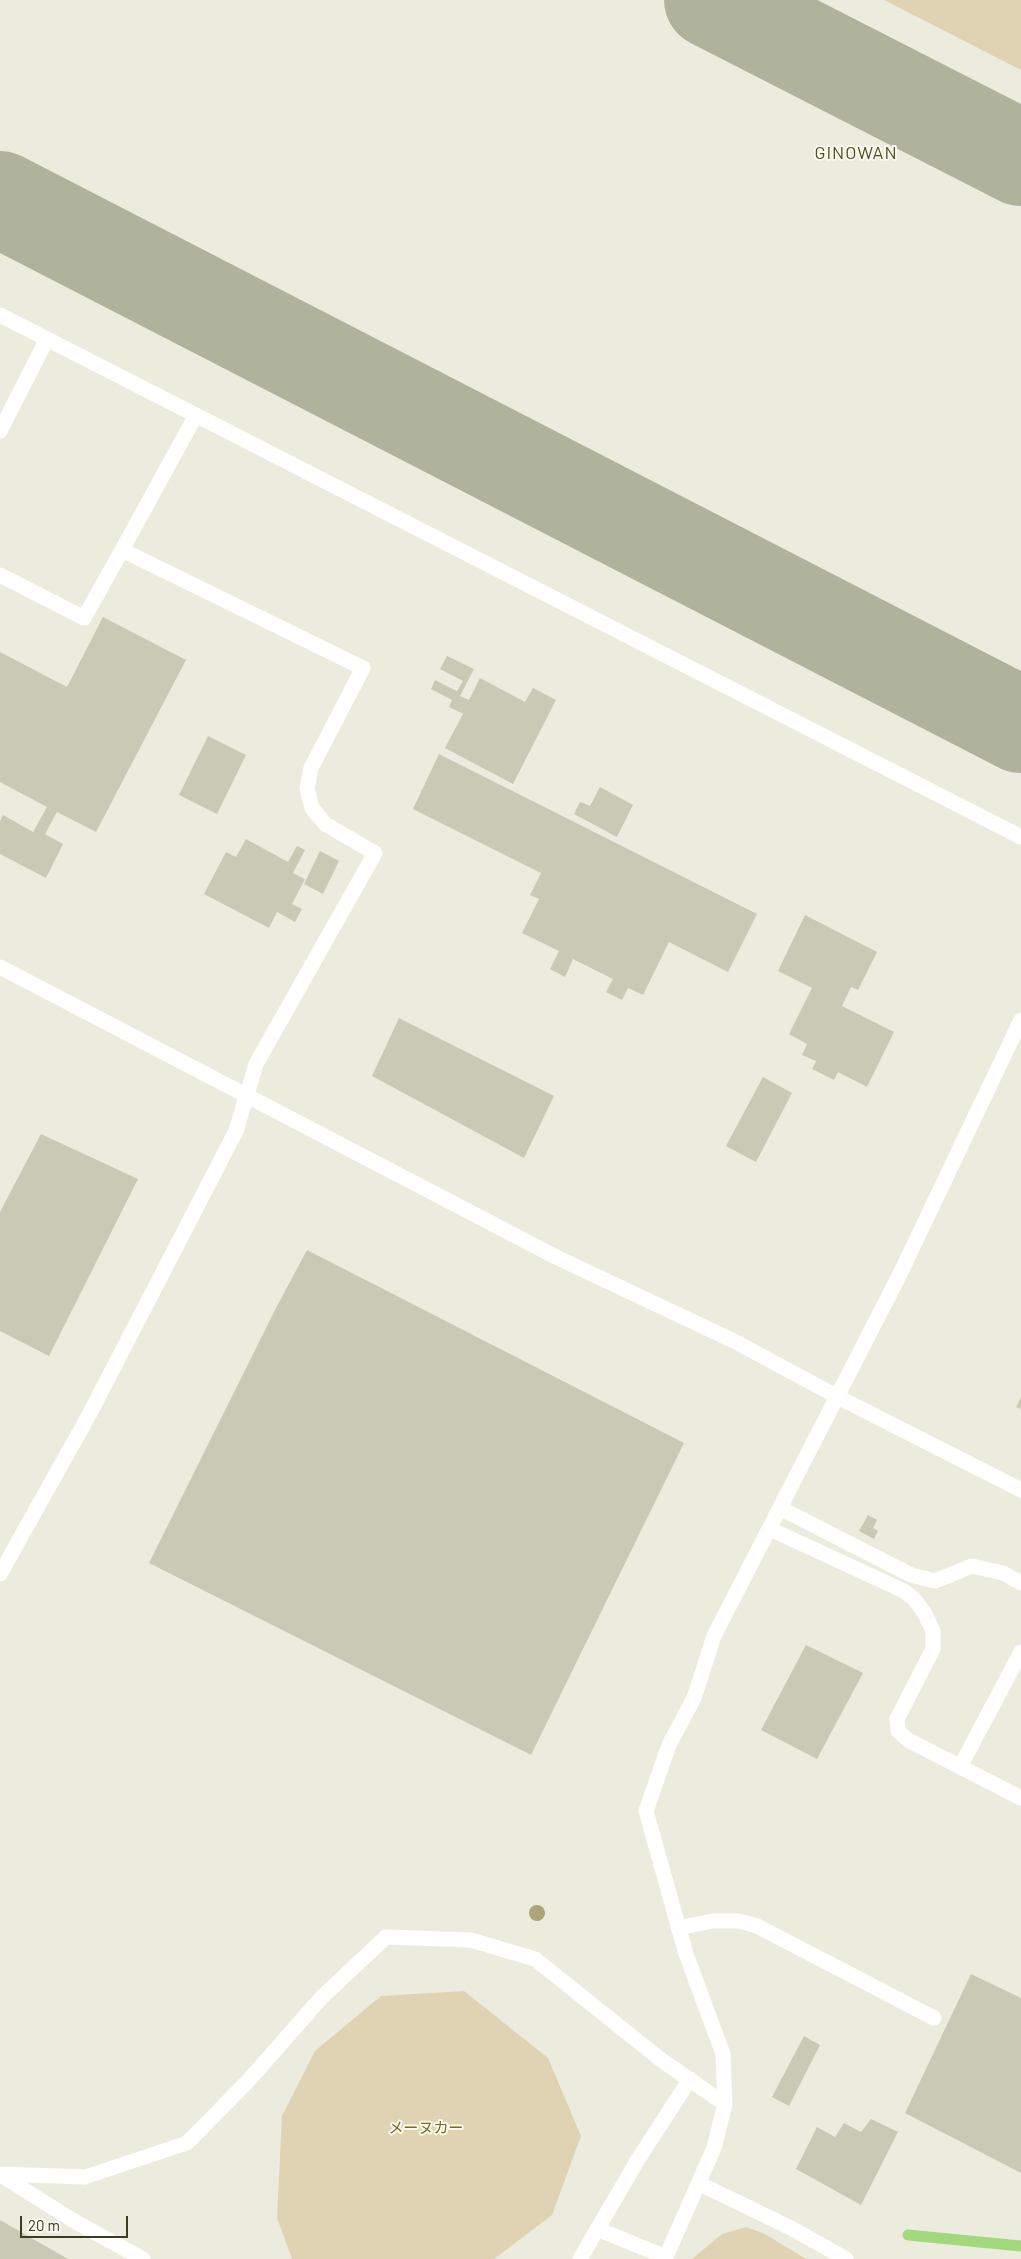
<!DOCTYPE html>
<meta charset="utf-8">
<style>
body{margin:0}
#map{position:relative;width:1021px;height:2259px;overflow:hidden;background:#ececde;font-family:Barlow,sans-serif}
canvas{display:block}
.scale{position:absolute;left:20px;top:2216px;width:108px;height:22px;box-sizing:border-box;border:2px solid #383e1e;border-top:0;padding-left:6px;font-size:15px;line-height:18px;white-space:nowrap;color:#383e1e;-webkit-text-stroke:4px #f8f8ef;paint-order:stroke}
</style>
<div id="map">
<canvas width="1021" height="2259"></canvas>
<div class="scale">20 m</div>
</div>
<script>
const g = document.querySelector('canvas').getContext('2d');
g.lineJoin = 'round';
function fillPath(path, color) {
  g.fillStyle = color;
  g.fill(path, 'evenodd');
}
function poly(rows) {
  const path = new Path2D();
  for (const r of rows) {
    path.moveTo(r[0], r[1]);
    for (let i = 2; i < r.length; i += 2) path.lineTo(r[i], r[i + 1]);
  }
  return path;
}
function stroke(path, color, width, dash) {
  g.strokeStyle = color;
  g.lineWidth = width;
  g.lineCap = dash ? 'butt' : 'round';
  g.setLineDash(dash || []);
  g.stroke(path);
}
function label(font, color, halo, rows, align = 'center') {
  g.font = font + ' Barlow,"Noto Sans JP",sans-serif';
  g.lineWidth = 4;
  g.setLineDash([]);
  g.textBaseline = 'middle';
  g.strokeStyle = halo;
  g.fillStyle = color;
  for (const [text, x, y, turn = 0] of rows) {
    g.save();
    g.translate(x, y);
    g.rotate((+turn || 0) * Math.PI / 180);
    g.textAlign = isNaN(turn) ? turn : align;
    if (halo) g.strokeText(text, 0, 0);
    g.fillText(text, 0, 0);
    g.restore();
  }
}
fillPath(poly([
 [884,0,1021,0,1021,70],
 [464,1991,548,2058,581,2136,552,2215,494,2259,292,2259,277,2218,282,2116,315,2051,381,1996],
 [746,2227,765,2234,806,2259,692,2259,722,2234]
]), '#e0d3b4');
stroke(poly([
 [908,2235,1021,2246]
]), '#a4d87f', 11);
stroke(poly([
 [712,0,1021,158],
 [0,199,1021,725]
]), '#b0b39b', 96);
fillPath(poly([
 [103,617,186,660,96,832,57,812,45,834,63,844,46,878,0,854,0,821,3,815,33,832,47,807,0,782,0,652,67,687],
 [447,656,474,669,460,696,469,700,480,678,525,702,533,688,556,700,513,784,445,748,463,714,449,707,452,700,431,689,435,680,457,691,463,681,440,669],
 [208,736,246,755,217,814,179,795],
 [439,754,757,914,728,972,669,942,643,995,628,988,622,1000,606,992,613,979,573,959,565,977,550,969,559,951,522,933,539,899,530,895,541,873,413,809],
 [600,787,633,805,617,837,574,814,580,802,590,806],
 [246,839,288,862,297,846,305,850,293,873,305,879,292,904,302,909,295,922,277,912,269,928,204,894,226,852,236,857],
 [320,851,339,861,323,894,304,884],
 [805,915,877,952,858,990,851,987,842,1006,894,1032,867,1087,838,1072,834,1080,812,1069,816,1061,802,1055,807,1044,789,1034,812,988,778,971],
 [399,1018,554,1096,524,1158,372,1076],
 [763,1077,792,1093,756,1162,726,1146],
 [41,1134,138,1179,49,1356,0,1331,0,1212],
 [307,1250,684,1443,531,1755,149,1563,275,1310],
 [1021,1397,1021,1409,1016,1407],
 [868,1515,877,1520,873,1528,878,1531,874,1539,859,1531],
 [806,1645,863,1673,817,1759,761,1730],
 [971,1974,1021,1998,1021,2173,905,2113],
 [804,2036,820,2045,789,2106,772,2097],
 [871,2119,898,2132,861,2205,796,2169,817,2127,835,2137,844,2123,861,2132],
 [0,2220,68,2259,0,2259]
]), '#cac9b6');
stroke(poly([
 [0,315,1021,837],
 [0,431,47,339],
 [0,575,84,618,122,550],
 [0,967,558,1258,734,1341,838,1397,1021,1490],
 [780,1508,911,1575,935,1581,972,1566,1003,1573,1021,1583],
 [770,1529,904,1591,915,1600,925,1614,933,1631,933,1649,897,1719,898,1731,908,1740,1021,1798],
 [0,1574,89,1415,236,1131,256,1064,375,853,325,824,312,808,307,789,311,768,363,668,122,550,196,415],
 [960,1767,1021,1652],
 [678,1928,712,1921,739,1921,757,1926,934,2018],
 [0,2174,85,2177,187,2143,249,2080,322,1997,386,1937,471,1940,535,1959,660,2059,725,2104],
 [1,2175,74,2221,143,2259],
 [700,2184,793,2229,846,2259],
 [597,2229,666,2257],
 [580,2259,637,2161,690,2079],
 [665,2259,714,2148,725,2104,723,2054,686,1954,646,1811,669,1745,694,1698,714,1636,899,1276,1021,1020]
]), '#fff', 15);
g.fillStyle = '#ada477';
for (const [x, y] of [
 [537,1913]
]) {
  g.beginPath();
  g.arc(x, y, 8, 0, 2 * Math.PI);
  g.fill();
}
label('15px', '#796923', '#f8f8ef', [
 ["メーヌカー",426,2128]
]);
g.letterSpacing = '1px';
label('18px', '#475218', '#f8f8ef', [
 ["GINOWAN",856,153]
]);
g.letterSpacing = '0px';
</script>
